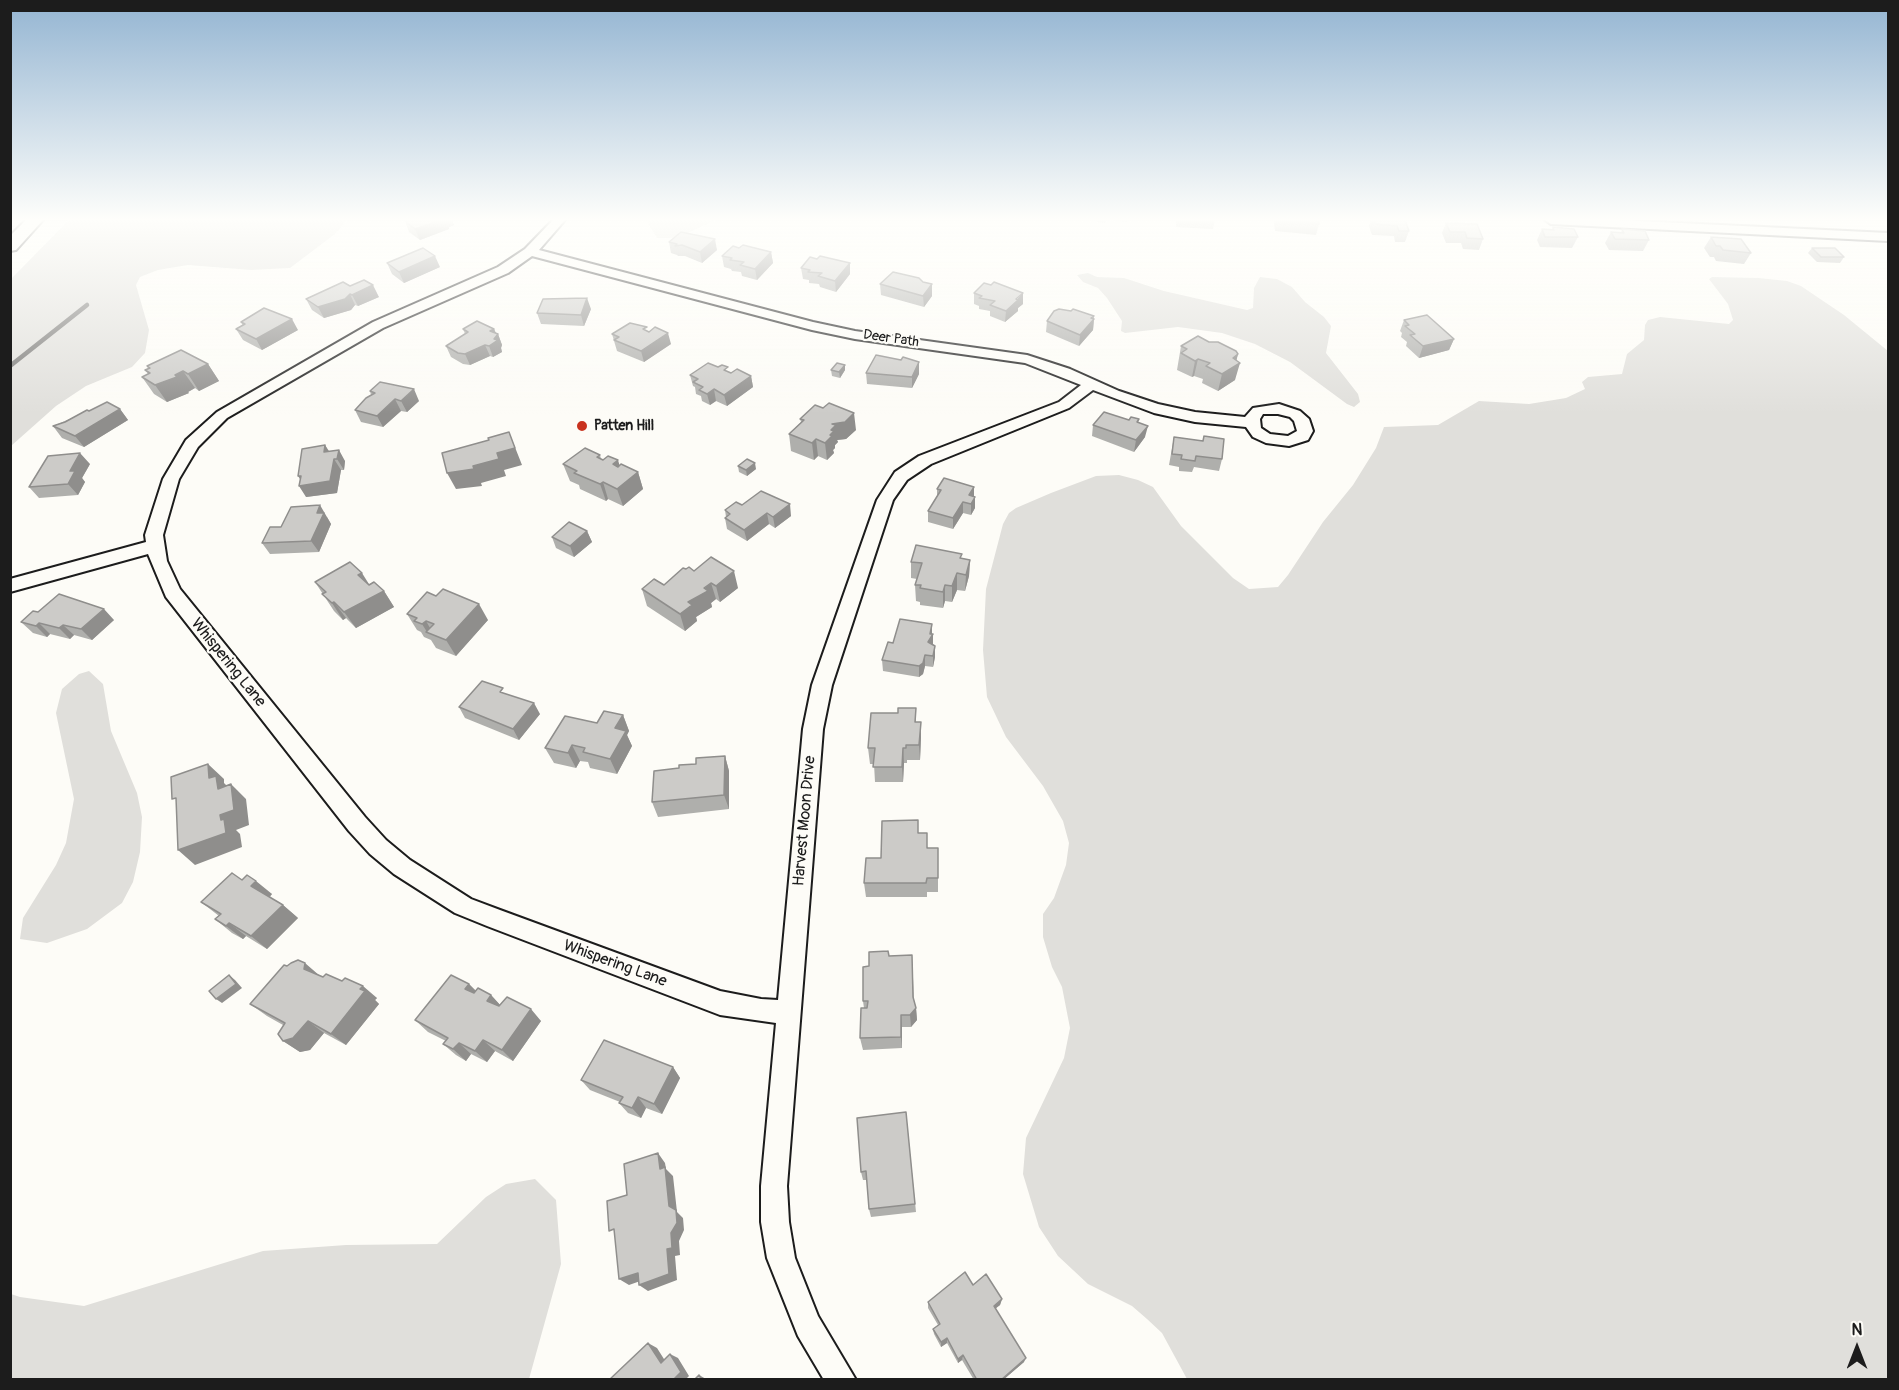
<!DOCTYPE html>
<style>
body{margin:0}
#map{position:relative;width:1899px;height:1390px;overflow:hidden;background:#fdfcf7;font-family:Pangolin,sans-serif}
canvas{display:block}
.frame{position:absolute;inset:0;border:12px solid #1c1c1c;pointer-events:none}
.north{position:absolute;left:1827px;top:1318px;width:60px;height:60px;-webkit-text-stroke:4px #fdfcf7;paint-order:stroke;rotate:0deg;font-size:16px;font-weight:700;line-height:24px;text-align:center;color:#1c1c1c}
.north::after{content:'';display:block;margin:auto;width:21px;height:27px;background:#1c1c1c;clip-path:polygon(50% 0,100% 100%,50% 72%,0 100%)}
</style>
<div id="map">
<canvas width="1899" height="1390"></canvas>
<div class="frame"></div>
<div class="north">N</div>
</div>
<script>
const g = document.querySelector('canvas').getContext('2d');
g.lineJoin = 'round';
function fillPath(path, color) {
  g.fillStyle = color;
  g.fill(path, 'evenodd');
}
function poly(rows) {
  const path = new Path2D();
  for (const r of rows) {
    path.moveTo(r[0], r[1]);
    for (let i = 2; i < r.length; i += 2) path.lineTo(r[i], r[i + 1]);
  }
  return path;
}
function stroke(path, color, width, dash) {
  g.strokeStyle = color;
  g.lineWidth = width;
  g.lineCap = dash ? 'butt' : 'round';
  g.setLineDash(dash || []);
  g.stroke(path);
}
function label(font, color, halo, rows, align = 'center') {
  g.font = font + ' Pangolin,sans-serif';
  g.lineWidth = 4.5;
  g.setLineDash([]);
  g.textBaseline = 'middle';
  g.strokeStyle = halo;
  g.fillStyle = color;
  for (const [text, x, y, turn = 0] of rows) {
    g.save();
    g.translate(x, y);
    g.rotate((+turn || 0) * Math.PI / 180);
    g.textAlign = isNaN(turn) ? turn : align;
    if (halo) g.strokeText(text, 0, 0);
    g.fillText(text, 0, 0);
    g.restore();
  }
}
fillPath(poly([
 [69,220,347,220,335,234,290,268,251,270,188,265,158,270,140,277,136,285,149,330,145,353,132,367,86,386,56,406,11,446,11,279],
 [646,220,715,220,679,237,669,238,657,238],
 [1088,273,1097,277,1124,278,1164,291,1247,310,1253,308,1254,288,1260,277,1277,279,1292,287,1305,302,1324,317,1331,326,1326,353,1358,394,1360,402,1354,407,1347,404,1290,362,1255,344,1222,333,1178,327,1125,333,1121,331,1122,321,1107,298,1098,288,1083,282,1077,275],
 [1712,277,1759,278,1787,281,1801,286,1844,315,1888,351,1888,1379,1187,1379,1162,1333,1147,1319,1132,1306,1088,1284,1058,1256,1039,1227,1023,1174,1026,1138,1064,1058,1070,1028,1062,987,1052,967,1043,937,1043,914,1054,898,1066,865,1069,843,1063,821,1043,786,1006,737,987,697,983,650,986,589,1003,524,1009,513,1016,508,1051,493,1096,476,1119,475,1138,480,1153,487,1181,526,1233,578,1249,589,1278,587,1288,575,1323,522,1353,485,1376,448,1384,427,1438,425,1479,401,1529,404,1566,398,1585,389,1582,382,1588,377,1622,374,1627,354,1644,340,1645,325,1648,320,1660,317,1729,324,1733,320,1728,304,1709,279],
 [89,671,103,684,111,731,137,793,142,817,140,852,133,882,122,903,87,929,47,943,20,939,23,918,56,865,66,843,74,799,56,713,62,689,79,674],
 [535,1179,556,1200,561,1264,529,1379,11,1379,11,1294,20,1297,84,1306,263,1251,346,1245,437,1244,486,1197,506,1184]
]), '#e0dfdb');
stroke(poly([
 [10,366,87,305]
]), '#797876', 4.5);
const minor = poly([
 [553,220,565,220,539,250,813,322,855,331,1027,355,1070,369,1119,391,1158,404,1195,412,1245,417,1253,408,1279,404,1300,411,1309,419,1313,431,1308,440,1289,446,1266,443,1253,437,1246,427,1195,422,1154,413,1093,390,1069,408,931,464,907,480,893,500,832,685,823,729,787,1186,789,1222,795,1258,818,1316,856,1380,824,1380,798,1336,767,1258,761,1222,761,1186,776,1023,720,1015,487,926,455,913,394,874,370,854,349,831,166,597,148,554,10,592,10,579,146,542,145,535,163,479,186,440,217,412,373,322,498,267,525,249,553,220],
 [532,256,812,330,855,339,1025,363,1081,385,1059,402,919,456,895,472,877,500,812,685,803,729,778,1000,761,999,720,991,500,910,471,899,410,860,386,840,365,817,180,589,167,561,163,535,179,479,198,447,227,418,383,328,508,273,532,256],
 [1263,414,1278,414,1290,417,1294,421,1297,431,1288,436,1270,434,1261,428,1260,419,1263,414],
 [1545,220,1618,220,1888,233,1888,241,1551,224,1545,220]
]);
const tertiary = poly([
 [26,220,43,220,16,250,10,251,10,236,26,220]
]);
stroke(minor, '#1c1c1c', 4);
stroke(tertiary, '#1c1c1c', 4);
fillPath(minor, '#fdfcf7');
fillPath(tertiary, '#fdfcf7');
fillPath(poly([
 [409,220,452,220,454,225,449,227,449,229,420,240,409,232,405,221],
 [1097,220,1106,220,1105,223,1097,222],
 [1108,220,1128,220,1127,222],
 [1176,220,1215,220,1213,229,1176,227],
 [1275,220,1318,220,1319,224,1316,235,1275,231,1274,223],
 [1371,220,1405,220,1409,231,1405,242,1395,242,1394,236,1372,235,1369,226],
 [1446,223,1483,239,1479,250,1463,249,1461,243,1446,243,1442,233],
 [1553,227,1578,237,1572,248,1540,247,1537,240,1542,229,1552,229],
 [1622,229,1649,240,1643,251,1609,250,1605,243,1611,232,1621,233],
 [1711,237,1751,253,1744,264,1716,261,1714,257,1710,257,1704,248],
 [669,242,717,250,702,263,685,256,678,256,677,255,671,253],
 [739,248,771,252,773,263,757,280,742,276,741,272,732,271,731,269,724,267,722,256],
 [1812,248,1844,257,1840,263,1817,262,1808,253],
 [387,263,440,267,404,283,392,274],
 [801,268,850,274,836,292,820,287,819,284,809,283,809,280,803,279],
 [880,284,932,296,924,307,881,295],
 [350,286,379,297,358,306,355,305,351,310,324,318,312,310,306,299],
 [974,293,1023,304,1018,308,1018,311,1005,322,990,316,990,311,979,309,979,306,974,304],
 [591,309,584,326,541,324,537,313],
 [1094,316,1093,319,1094,319,1093,330,1079,346,1046,332,1047,321],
 [1404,320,1454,339,1449,350,1419,358,1406,346,1407,342,1401,337,1402,333,1400,331],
 [241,322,298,330,262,350,243,340,236,329,243,326],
 [463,329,494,329,496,333,498,334,502,345,501,348,502,352,493,357,490,356,470,365,463,364,451,357,446,346,465,334],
 [648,331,671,344,644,362,617,351,612,334],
 [1209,342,1238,354,1236,361,1235,380,1218,391,1202,383,1203,379,1194,376,1192,377,1177,370,1181,346],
 [919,362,919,374,912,388,867,384,866,373],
 [208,364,219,381,199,391,195,388,188,392,189,393,167,402,154,394,142,377,148,374,145,370,148,369,147,366],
 [831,370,845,370,840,378,832,376],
 [729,373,751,376,753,387,727,406,716,401,710,405,702,401,701,396,696,394,695,387,693,386,690,375],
 [370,391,419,401,407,412,401,411,383,427,361,422,355,410,371,395],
 [823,408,856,430,846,439,837,440,838,442,835,445,835,448,833,450,834,453,827,460,818,456,814,460,791,451,789,434,801,422,800,419],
 [120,409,128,420,84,447,62,438,53,426,89,411],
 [1139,419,1138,423,1145,437,1134,452,1092,436,1093,425,1129,420],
 [1204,436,1222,459,1219,471,1194,467,1192,472,1179,471,1179,467,1169,465,1174,437,1203,441],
 [325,445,329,451,345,461,344,470,341,470,337,493,306,497],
 [600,455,601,459,638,472,643,489,623,506,608,499,606,501,580,489,579,485,570,481,563,464],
 [90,464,82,478,85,482,78,495,39,498,29,487],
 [738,466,756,469,747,476,739,472],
 [937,489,975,497,975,508,971,515,963,513,953,529,928,522,928,511,937,496],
 [742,505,791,516,775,528,769,524,747,541,727,529,725,518,726,517,725,510],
 [327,517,331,524,319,552,270,554,262,543,281,527],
 [587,531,592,542,574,557,556,548,552,537],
 [961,558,970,560,969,576,965,591,957,590,952,602,945,601,943,608,920,605,920,602,916,601,915,585,917,579,911,578,911,562],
 [686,569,694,571,738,588,720,602,716,599,711,603,712,607,696,617,697,621,685,631,647,606,642,589,664,585],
 [315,582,370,585,384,591,394,607,356,628,346,618,343,620,334,611],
 [38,612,114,620,92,640,74,635,70,639,50,634,47,637,33,633,21,622],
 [407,614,488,620,456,656,436,648,431,640,424,637,421,632,417,630],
 [932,634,933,645,935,646,935,657,933,667,925,666,923,674,919,677,883,671,882,660,893,643],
 [459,707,540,714,519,740,465,718],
 [916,708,916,722,921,722,921,737,920,760,907,760,907,763,904,763,903,782,875,782,874,764,870,764,868,748,898,713],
 [623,715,629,731,627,735,632,746,617,774,590,768,588,762,580,761,576,768,554,763,545,748,597,723],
 [725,756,729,771,729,809,658,817,652,802,679,768],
 [919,833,928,848,938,848,938,892,927,892,927,897,866,897,864,883,881,858],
 [242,880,272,894,270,897,283,905,298,918,267,949,246,936,243,939,232,933,215,919,219,916,201,902],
 [912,955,914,1000,916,1008,917,1020,911,1027,902,1027,902,1048,863,1050,860,1038,864,1008,863,1001,869,966,889,956],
 [320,976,377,998,375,1000,379,1004,346,1045,324,1033,310,1050,300,1052,283,1041,283,1025,267,1016,250,1004],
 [469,984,476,991,491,995,500,1005,541,1021,513,1061,495,1051,487,1062,471,1054,466,1061,456,1055,443,1044,446,1041,428,1032,415,1020],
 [673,1067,680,1078,662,1114,646,1108,641,1118,628,1113,619,1103,620,1102,590,1090,581,1080],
 [906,1112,916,1212,871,1217,869,1209,867,1180,863,1180,861,1172],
 [973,1285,1002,1299,1000,1305,995,1309,1024,1362,1003,1380,974,1380,962,1360,958,1363,947,1343,941,1347,934,1334,933,1329,938,1325,928,1308,928,1302]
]), '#afafac');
fillPath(poly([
 [442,220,452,220,454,225,449,227,449,229,420,240,415,229],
 [715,239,717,250,702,263,700,252],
 [771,252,773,263,757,280,755,269],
 [435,256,440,267,404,283,399,272],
 [850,263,850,274,836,292,835,281],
 [932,284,932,296,924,307,923,296],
 [373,285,379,297,358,306,352,295],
 [1023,293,1023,304,1018,308,1018,311,1005,322,1006,311],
 [350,294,355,305,351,310,324,318,318,307],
 [587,298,591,309,584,326,581,315],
 [1094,316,1093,321,1094,319,1093,330,1079,346,1080,335],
 [292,319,298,330,262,350,256,339],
 [494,329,497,336,498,334,502,345,501,348,502,352,493,357,489,346,490,331],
 [668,333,671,344,644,362,641,351],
 [1454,339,1449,350,1419,358,1423,346],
 [485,345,490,356,470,365,465,354],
 [1238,354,1235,366,1240,363,1235,380,1218,391,1222,374,1233,358],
 [1198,359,1194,376,1192,377,1195,361],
 [919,362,919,374,912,388,912,377],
 [208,364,219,381,199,391,188,374],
 [845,365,845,370,840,378,839,372],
 [183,371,195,388,188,392,189,393,167,402,155,385],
 [751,376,753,387,727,406,724,395],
 [414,389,419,401,407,412,401,401],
 [714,389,716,401,710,405,707,394],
 [395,399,401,411,383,427,377,416],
 [120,409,128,420,84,447,75,436],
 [854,413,856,430,846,439,837,440,838,442,835,445,835,448,833,450,834,453,827,460,825,443,832,424],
 [1148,426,1145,437,1134,452,1136,440],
 [509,432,522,465,504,470,506,476,481,483,482,486,456,489,447,473,497,453],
 [816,439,818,456,814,460,812,443],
 [325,445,332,457,324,452],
 [339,450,345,461,344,470,337,459],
 [80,453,90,464,82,478,85,482,78,495,68,484,70,471],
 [334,459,341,470,337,493,306,497,299,486,304,485,298,476],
 [618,460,623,477,613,464],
 [755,463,756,469,747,476,746,470],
 [638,472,643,489,623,506,617,489],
 [603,482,608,499,606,501,600,484],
 [974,487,974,498,969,495],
 [975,497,975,508,971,515,971,504],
 [963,502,963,513,953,529,953,518],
 [790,504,791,516,775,528,773,517],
 [320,505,331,524,319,552,311,541,317,513],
 [767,513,769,524,747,541,744,530],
 [587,531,592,542,574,557,570,546],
 [970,560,969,576,965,591,966,575],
 [734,571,738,588,720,602,716,586],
 [362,573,372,589,358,575],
 [957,573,957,590,952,602,952,586],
 [711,583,716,599,711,603,712,607,696,617,697,621,685,631,680,614,688,602],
 [945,585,945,601,943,608,943,592],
 [384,591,394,607,356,628,344,612],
 [334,602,346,618,343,620,332,603],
 [479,604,488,620,456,656,446,640],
 [104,609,114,620,92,640,81,629],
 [426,621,434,635,427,632,422,624],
 [39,623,50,634,47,637,36,626],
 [932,624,932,635,933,634,933,645,928,642],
 [63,625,74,635,70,639,59,628],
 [935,646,935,657,933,667,933,656],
 [925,655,925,666,923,674,919,677,919,666],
 [534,703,540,714,519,740,513,729],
 [623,715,629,731,627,735,632,746,617,774,610,759,615,728],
 [921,722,921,737,920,760,919,745],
 [572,745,580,761,576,768,568,753],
 [903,748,904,763,903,782,902,767],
 [725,756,729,771,729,809,724,795],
 [208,764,224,779,224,783,232,791,218,789,209,778],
 [231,784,246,799,249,825,236,830,240,834,242,847,195,865,178,850,221,820,220,815],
 [256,881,272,894,267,899,251,886],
 [283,905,298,918,267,949,251,936],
 [229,923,246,936,243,939,226,926],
 [305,963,320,976,304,969],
 [229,975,235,980,242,988,222,1003,216,999],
 [469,984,481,996,465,989],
 [363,986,377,998,375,1000,379,1004,346,1045,331,1034,360,989],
 [491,995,502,1007,498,1013,487,1001],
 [916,1008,917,1020,911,1027,910,1015],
 [531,1009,541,1021,513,1061,502,1050],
 [901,1015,902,1027,902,1048,901,1037],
 [308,1021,324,1033,310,1050,300,1052,283,1041],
 [483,1040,495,1051,487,1062,475,1051],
 [459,1043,471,1054,466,1061,453,1049],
 [673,1067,680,1078,662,1114,654,1104],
 [638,1097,646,1108,641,1118,632,1108],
 [658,1153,665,1163,666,1169,673,1176,677,1212,683,1218,684,1230,679,1241,680,1255,675,1256,677,1280,648,1291,639,1285,667,1249,669,1206,660,1169],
 [638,1273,646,1279,629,1285,619,1279],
 [1002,1299,1000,1305,992,1311,994,1306],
 [947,1338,947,1343,941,1347,941,1342],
 [648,1343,657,1348,669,1367,661,1363],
 [670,1354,678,1358,689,1376,685,1380,673,1380],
 [963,1355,962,1360,958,1363,958,1359],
 [1026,1358,1024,1362,1003,1380,1001,1380],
 [699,1375,706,1379,707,1380,702,1380]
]), '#8f8e8c');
const building = poly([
 [409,220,442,220,415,229,405,221,409,220],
 [1278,220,1318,220,1319,224,1298,221,1278,220],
 [1374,220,1405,220,1409,231,1399,231,1397,226,1376,224,1374,220],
 [1446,223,1477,224,1483,239,1467,238,1465,232,1450,232,1446,223],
 [1553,227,1574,229,1578,237,1545,237,1542,229,1554,230,1553,227],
 [1622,229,1645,231,1649,240,1615,239,1611,232,1624,233,1622,229],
 [681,232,715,239,700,252,682,245,675,246,677,244,669,242,681,232],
 [1711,237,1741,239,1751,253,1723,250,1720,246,1716,246,1711,237],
 [743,245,771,252,755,269,740,265,744,262,730,260,732,258,722,256,733,246,739,248,743,245],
 [423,248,435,256,399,272,387,263,423,248],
 [1812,248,1835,248,1844,257,1821,257,1812,248],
 [820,256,850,263,835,281,818,276,822,273,808,272,810,270,801,268,810,257,817,259,820,256],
 [893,272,919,278,923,282,932,284,923,296,880,284,893,272],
 [364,280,373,285,352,295,350,294,345,299,318,307,306,299,343,282,350,286,364,280],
 [994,282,1023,293,1016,299,1018,300,1006,311,990,305,995,301,979,298,982,296,974,293,984,283,991,285,994,282],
 [587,298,581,315,537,313,543,299,587,298],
 [264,308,292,319,256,339,236,329,245,324,241,322,264,308],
 [1059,309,1071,311,1073,309,1094,316,1091,318,1094,319,1080,335,1047,321,1054,311,1059,309],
 [1427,315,1454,339,1423,346,1410,335,1415,334,1405,326,1409,325,1404,320,1427,315],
 [477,321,494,329,490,331,498,334,494,339,498,340,489,346,485,345,465,354,458,353,446,346,468,332,463,329,477,321],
 [630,323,647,327,643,329,649,332,655,327,668,333,641,351,614,340,619,337,612,334,630,323],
 [1198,336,1209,342,1218,342,1236,351,1238,354,1233,358,1240,363,1222,374,1206,366,1210,363,1198,359,1195,361,1181,353,1187,349,1181,346,1198,336],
 [181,350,208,364,188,374,183,371,175,375,177,377,155,385,142,377,150,373,145,370,150,368,147,366,181,350],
 [876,355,901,360,903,357,919,362,912,377,866,373,876,355],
 [708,363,718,367,722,365,728,367,724,370,731,373,737,369,751,376,724,395,714,389,707,394,699,390,703,387,693,382,698,379,690,375,708,363],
 [837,363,845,365,839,372,831,370,837,363],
 [380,382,414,389,401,401,395,399,377,416,355,410,366,398,375,393,370,391,380,382],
 [107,402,120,409,75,436,53,426,65,422,87,410,89,411,107,402],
 [829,403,854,413,845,422,832,424,836,425,831,430,834,431,830,435,832,436,825,443,816,439,812,443,789,434,804,420,800,419,815,405,823,408,829,403],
 [1104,412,1129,420,1131,417,1139,419,1137,422,1148,426,1136,440,1093,425,1104,412],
 [509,432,515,448,497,453,499,459,473,466,474,469,447,473,442,453,489,440,488,438,509,432],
 [1204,436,1224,439,1222,459,1196,456,1195,461,1181,459,1182,455,1172,454,1174,437,1203,441,1204,436],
 [325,445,324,452,339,450,337,459,334,459,330,481,299,486,301,476,298,476,302,449,325,445],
 [585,448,600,455,597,457,603,460,608,456,618,460,613,464,618,467,621,464,638,472,617,489,603,482,600,484,574,473,577,471,563,464,585,448],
 [80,453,70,471,75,471,68,484,29,487,48,456,80,453],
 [747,459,755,463,746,470,738,466,747,459],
 [944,478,974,487,969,495,975,497,971,504,963,502,953,518,928,511,941,490,937,489,944,478],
 [761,491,790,504,773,517,767,513,744,530,725,518,730,514,725,510,736,502,742,505,761,491],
 [320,505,317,513,324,513,311,541,262,543,270,527,281,527,291,507,320,505],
 [569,522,587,531,570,546,552,537,569,522],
 [916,545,962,554,960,558,970,560,966,575,957,573,952,586,945,585,943,592,920,588,921,585,915,585,922,563,911,562,916,545],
 [711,557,734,571,716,586,711,583,704,588,708,591,688,602,692,605,680,614,642,589,654,579,664,585,683,568,686,569,689,567,694,571,711,557],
 [350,562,362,573,358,575,369,585,374,582,384,591,344,612,334,602,332,603,322,594,326,592,315,582,350,562],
 [443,589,479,604,446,640,426,632,434,624,426,621,422,624,414,621,417,618,407,614,427,592,436,596,443,589],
 [59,594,104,609,81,629,63,625,59,628,39,623,36,626,21,622,33,611,38,612,59,594],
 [900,619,932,624,930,634,933,634,928,642,935,646,933,656,925,655,923,663,919,666,882,660,888,642,893,643,900,619],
 [482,681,503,688,500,692,534,703,513,729,459,707,482,681],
 [898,708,916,708,915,722,921,722,919,745,906,745,906,748,903,748,902,767,873,767,875,748,868,748,871,713,898,713,898,708],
 [604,711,623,715,615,728,626,731,610,759,583,752,585,748,572,745,568,753,545,748,565,716,597,723,604,711],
 [725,756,724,795,652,802,654,771,679,768,679,765,696,764,696,758,725,756],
 [208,764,209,778,216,776,218,789,231,784,234,810,220,815,221,820,224,819,226,833,178,850,176,798,172,799,171,777,208,764],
 [918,820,918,833,927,833,927,848,938,848,938,878,927,878,926,883,864,883,866,858,881,858,882,821,918,820],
 [232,873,242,880,247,875,256,881,251,886,283,905,251,936,229,923,226,926,215,919,221,914,201,902,232,873],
 [888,951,889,956,912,955,913,997,916,1008,910,1015,901,1015,901,1037,860,1038,861,1008,867,1008,868,1001,863,1001,863,967,869,966,869,952,888,951],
 [298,960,305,963,304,969,323,977,326,974,342,981,345,978,363,986,360,989,365,991,331,1034,308,1021,293,1038,283,1041,278,1034,285,1023,250,1004,284,965,287,966,291,963,298,960],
 [229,975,236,984,216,999,209,991,229,975],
 [451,975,469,984,465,989,474,993,478,988,491,995,487,1001,499,1006,507,997,531,1009,502,1050,483,1040,475,1051,459,1043,453,1049,443,1044,448,1038,415,1020,451,975],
 [604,1040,673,1067,654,1104,638,1097,632,1108,619,1103,623,1097,581,1080,604,1040],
 [906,1112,915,1204,869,1209,866,1171,861,1172,857,1118,906,1112],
 [658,1153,660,1169,665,1167,669,1206,676,1210,677,1223,671,1233,672,1248,667,1249,669,1274,639,1285,638,1273,619,1279,614,1229,609,1231,607,1201,627,1195,624,1164,658,1153],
 [965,1272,973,1285,986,1274,1002,1299,994,1306,1026,1358,1001,1380,977,1380,963,1355,958,1359,947,1338,941,1342,933,1329,940,1324,928,1302,965,1272],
 [648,1343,661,1363,670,1354,681,1372,673,1380,609,1380,648,1343],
 [699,1375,702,1380,694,1380,699,1375]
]);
fillPath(building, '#cccbc8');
stroke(building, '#8f8e8c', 1.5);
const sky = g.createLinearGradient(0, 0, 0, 414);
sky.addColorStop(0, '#94b5d2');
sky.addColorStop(0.53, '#fefefb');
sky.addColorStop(1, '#fefefb00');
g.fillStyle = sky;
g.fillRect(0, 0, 1899, 414);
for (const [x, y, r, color] of [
 [582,426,6,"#c8321e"]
]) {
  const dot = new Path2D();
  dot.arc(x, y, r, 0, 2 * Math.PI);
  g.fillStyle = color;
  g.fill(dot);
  stroke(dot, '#fdfcf7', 2);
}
label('14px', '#1c1c1c', '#fdfcf7', [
 ["Deer Path",891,339,8]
]);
label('bold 14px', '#1c1c1c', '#fdfcf7', [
 ["Patten Hill",594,426]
], 'left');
label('16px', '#1c1c1c', '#fdfcf7', [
 ["Whispering Lane",228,663,51],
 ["Harvest Moon Drive",805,821,-85],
 ["Whispering Lane",615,964,20]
]);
</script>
